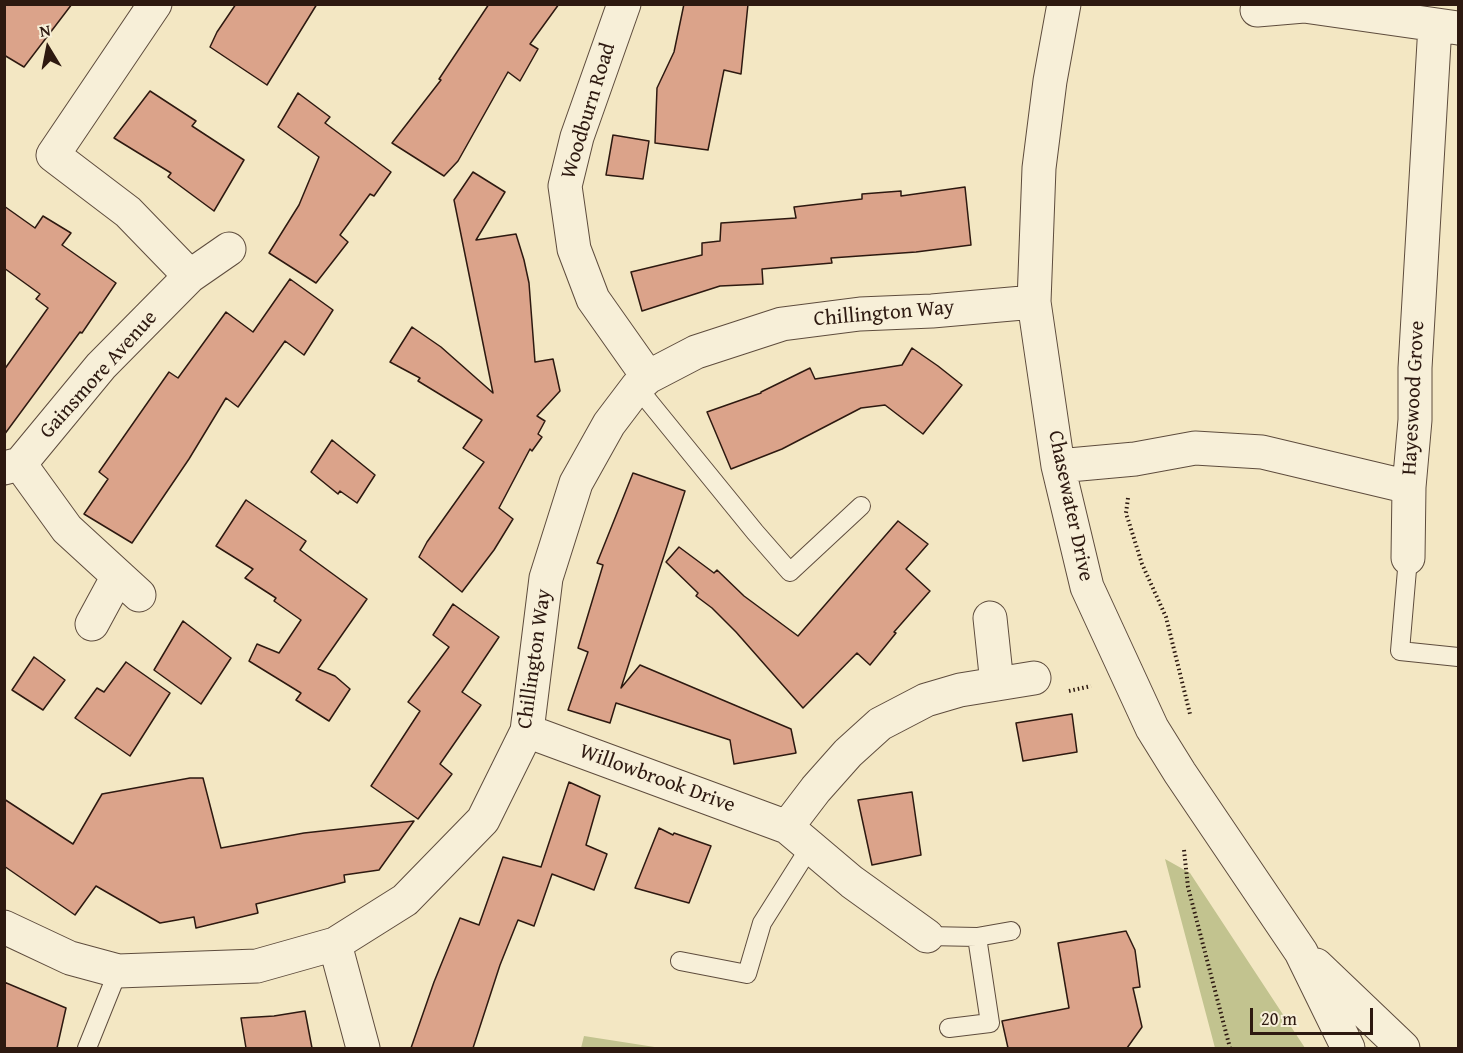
<!DOCTYPE html>
<style>
body{margin:0}
#map{position:relative;width:1463px;height:1053px;overflow:hidden;background:#f3e7c3;font-family:"Gentium Book Plus",serif}
canvas{display:block}
.frame{position:absolute;inset:0;border:6px solid #2d1910;pointer-events:none}
.north{position:absolute;left:18px;top:18px;width:60px;height:60px;-webkit-text-stroke:4px #f7efd8;paint-order:stroke;rotate:350deg;font-size:16px;font-weight:700;line-height:24px;text-align:center;color:#2d1910}
.north::after{content:'';display:block;margin:auto;width:21px;height:27px;background:#2d1910;clip-path:polygon(50% 0,100% 100%,50% 72%,0 100%)}
.scale{position:absolute;left:1250px;top:1008px;width:123px;height:27px;box-sizing:border-box;border:3px solid #2d1910;border-top:0;padding-left:8px;font-size:18px;line-height:21px;white-space:nowrap;color:#2d1910;-webkit-text-stroke:4px #f7efd8;paint-order:stroke}
</style>
<div id="map">
<canvas width="1463" height="1053"></canvas>
<div class="frame"></div>
<div class="north">N</div>
<div class="scale">20 m</div>
</div>
<script>
const g = document.querySelector('canvas').getContext('2d');
g.lineJoin = 'round';
function fillPath(path, color) {
  g.fillStyle = color;
  g.fill(path, 'evenodd');
}
function poly(rows) {
  const path = new Path2D();
  for (const r of rows) {
    path.moveTo(r[0], r[1]);
    for (let i = 2; i < r.length; i += 2) path.lineTo(r[i], r[i + 1]);
  }
  return path;
}
function stroke(path, color, width, dash) {
  g.strokeStyle = color;
  g.lineWidth = width;
  g.lineCap = dash ? 'butt' : 'round';
  g.setLineDash(dash || []);
  g.stroke(path);
}
function label(font, color, halo, rows, align = 'center') {
  g.font = font + ' "Gentium Book Plus",serif';
  g.lineWidth = 5;
  g.setLineDash([]);
  g.textBaseline = 'middle';
  g.strokeStyle = halo;
  g.fillStyle = color;
  for (const [text, x, y, turn = 0] of rows) {
    g.save();
    g.translate(x, y);
    g.rotate((+turn || 0) * Math.PI / 180);
    g.textAlign = isNaN(turn) ? turn : align;
    if (halo) g.strokeText(text, 0, 0);
    g.fillText(text, 0, 0);
    g.restore();
  }
}
fillPath(poly([
 [1165,859,1190,873,1305,1048,1215,1048],
 [584,1036,661,1048,581,1048]
]), '#c2c38f');
const building = poly([
 [4,4,72,4,24,67,4,55,4,4],
 [236,4,317,4,267,85,210,47,217,32,236,4],
 [489,4,559,4,530,44,538,49,520,81,508,72,458,161,444,176,392,143,441,80,439,79,489,4],
 [684,4,748,4,741,74,724,70,708,150,655,143,657,88,674,52,684,4],
 [150,91,196,121,192,126,244,160,214,211,168,177,171,173,114,138,150,91],
 [298,93,330,117,325,123,391,172,374,196,370,194,340,235,348,242,316,283,269,253,299,205,319,157,278,127,298,93],
 [613,135,649,141,643,179,606,175,613,135],
 [473,172,505,192,476,240,516,234,524,260,529,283,535,362,553,359,560,391,537,416,545,421,538,434,542,437,532,451,530,449,499,508,513,519,494,550,462,592,419,557,427,542,484,462,463,448,482,420,418,381,420,378,390,362,412,327,441,347,493,393,454,200,473,172],
 [965,187,971,245,916,252,831,258,832,263,762,269,763,284,720,286,642,311,631,272,702,255,702,243,720,241,721,223,796,218,794,207,862,199,862,194,901,191,901,196,965,187],
 [4,206,35,228,43,216,71,233,62,245,116,283,82,333,80,332,4,435,4,370,48,308,36,299,40,294,4,268,4,206],
 [290,279,333,310,304,355,285,341,238,407,226,398,189,459,132,543,84,514,108,479,99,472,169,372,178,378,226,312,253,332,290,279],
 [912,348,938,366,962,385,923,434,885,405,861,408,782,449,731,469,707,412,761,393,761,392,810,368,815,379,902,365,912,348],
 [332,440,375,475,357,503,340,491,338,494,311,472,332,440],
 [633,473,685,491,621,688,640,665,791,729,796,753,734,764,730,740,616,703,610,723,568,710,588,652,578,648,603,565,597,563,633,473],
 [246,500,306,541,300,550,367,599,318,669,335,676,350,689,329,721,296,700,301,693,249,661,257,644,279,653,301,620,274,601,276,598,245,578,253,569,216,546,246,500],
 [898,521,928,544,906,569,930,591,894,632,896,633,870,665,857,653,803,708,736,632,712,608,696,596,698,593,666,562,679,547,714,573,717,570,744,596,798,636,898,521],
 [453,604,499,637,462,692,481,705,440,764,452,774,418,819,371,786,420,711,408,702,449,647,433,635,453,604],
 [183,621,231,658,201,704,154,670,183,621],
 [34,657,65,680,43,710,12,690,34,657],
 [126,662,170,693,130,756,75,718,97,688,104,692,126,662],
 [1072,714,1077,752,1023,761,1016,723,1072,714],
 [190,778,203,778,221,848,304,833,414,821,379,870,344,875,345,882,256,904,258,913,196,928,194,917,160,923,96,886,75,915,4,866,4,799,73,844,102,794,190,778],
 [569,782,600,796,586,845,607,854,594,890,552,874,534,926,518,920,500,965,473,1048,411,1048,434,982,460,918,479,925,503,857,541,867,569,782],
 [912,792,921,855,872,865,858,800,912,792],
 [659,828,673,835,674,833,711,846,689,903,635,888,659,828],
 [1126,931,1135,950,1140,987,1133,988,1142,1027,1127,1048,1008,1048,1002,1021,1069,1008,1058,943,1126,931],
 [4,982,66,1008,57,1048,4,1048,4,982],
 [305,1011,312,1048,246,1048,241,1018,274,1016,305,1011]
]);
fillPath(building, '#dba38a');
stroke(building, '#2d1910', 1.5);
const service = poly([
 [637,387,755,532,790,572,861,506],
 [1408,558,1400,651,1458,657],
 [927,936,977,937,1011,931],
 [680,961,747,974,762,923,810,847],
 [949,1028,990,1023,977,937],
 [87,1048,118,971]
]);
const minor = poly([
 [624,4,577,137,565,186,574,249,593,299,648,377],
 [1064,4,1050,81,1039,168,1034,302,1058,466,1087,587,1152,728,1180,773,1301,952,1348,1048],
 [1257,10,1304,6,1458,28],
 [190,276,229,249],
 [20,464,67,529,139,595],
 [1058,466,1135,459,1195,448,1262,452,1409,487,1415,420,1415,368,1435,25],
 [4,468,20,464,101,366,190,276,128,212,53,155,155,4],
 [1408,558,1409,487],
 [990,618,997,684],
 [92,624,118,576],
 [527,731,787,827,816,789,848,753,880,724,926,700,960,690,1034,678],
 [787,827,852,882,927,936],
 [4,927,70,958,118,971,257,966,335,944,405,900,483,820,527,731,546,578,576,483,609,424,637,387,648,377,696,352,782,324,860,314,932,311,1034,302],
 [335,944,363,1048],
 [1316,965,1403,1048]
]);
stroke(service, '#5e4c3d', 20);
stroke(minor, '#5e4c3d', 35);
stroke(poly([
 [1128,498,1126,513,1142,564,1166,617,1190,714],
 [1069,691,1091,686],
 [1184,850,1188,887,1230,1048]
]), '#2d1910', 4, [1.5, 3]);
stroke(service, '#f7efd8', 18);
stroke(minor, '#f7efd8', 33);
label('21px', '#2d1910', '#f7efd8', [
 ["Woodburn Road",589,111,-73],
 ["Chillington Way",884,314,-5],
 ["Gainsmore Avenue",99,375,-48],
 ["Hayeswood Grove",1414,398,-87],
 ["Chasewater Drive",1070,506,78],
 ["Chillington Way",535,659,-82],
 ["Willowbrook Drive",657,779,20]
]);
</script>
